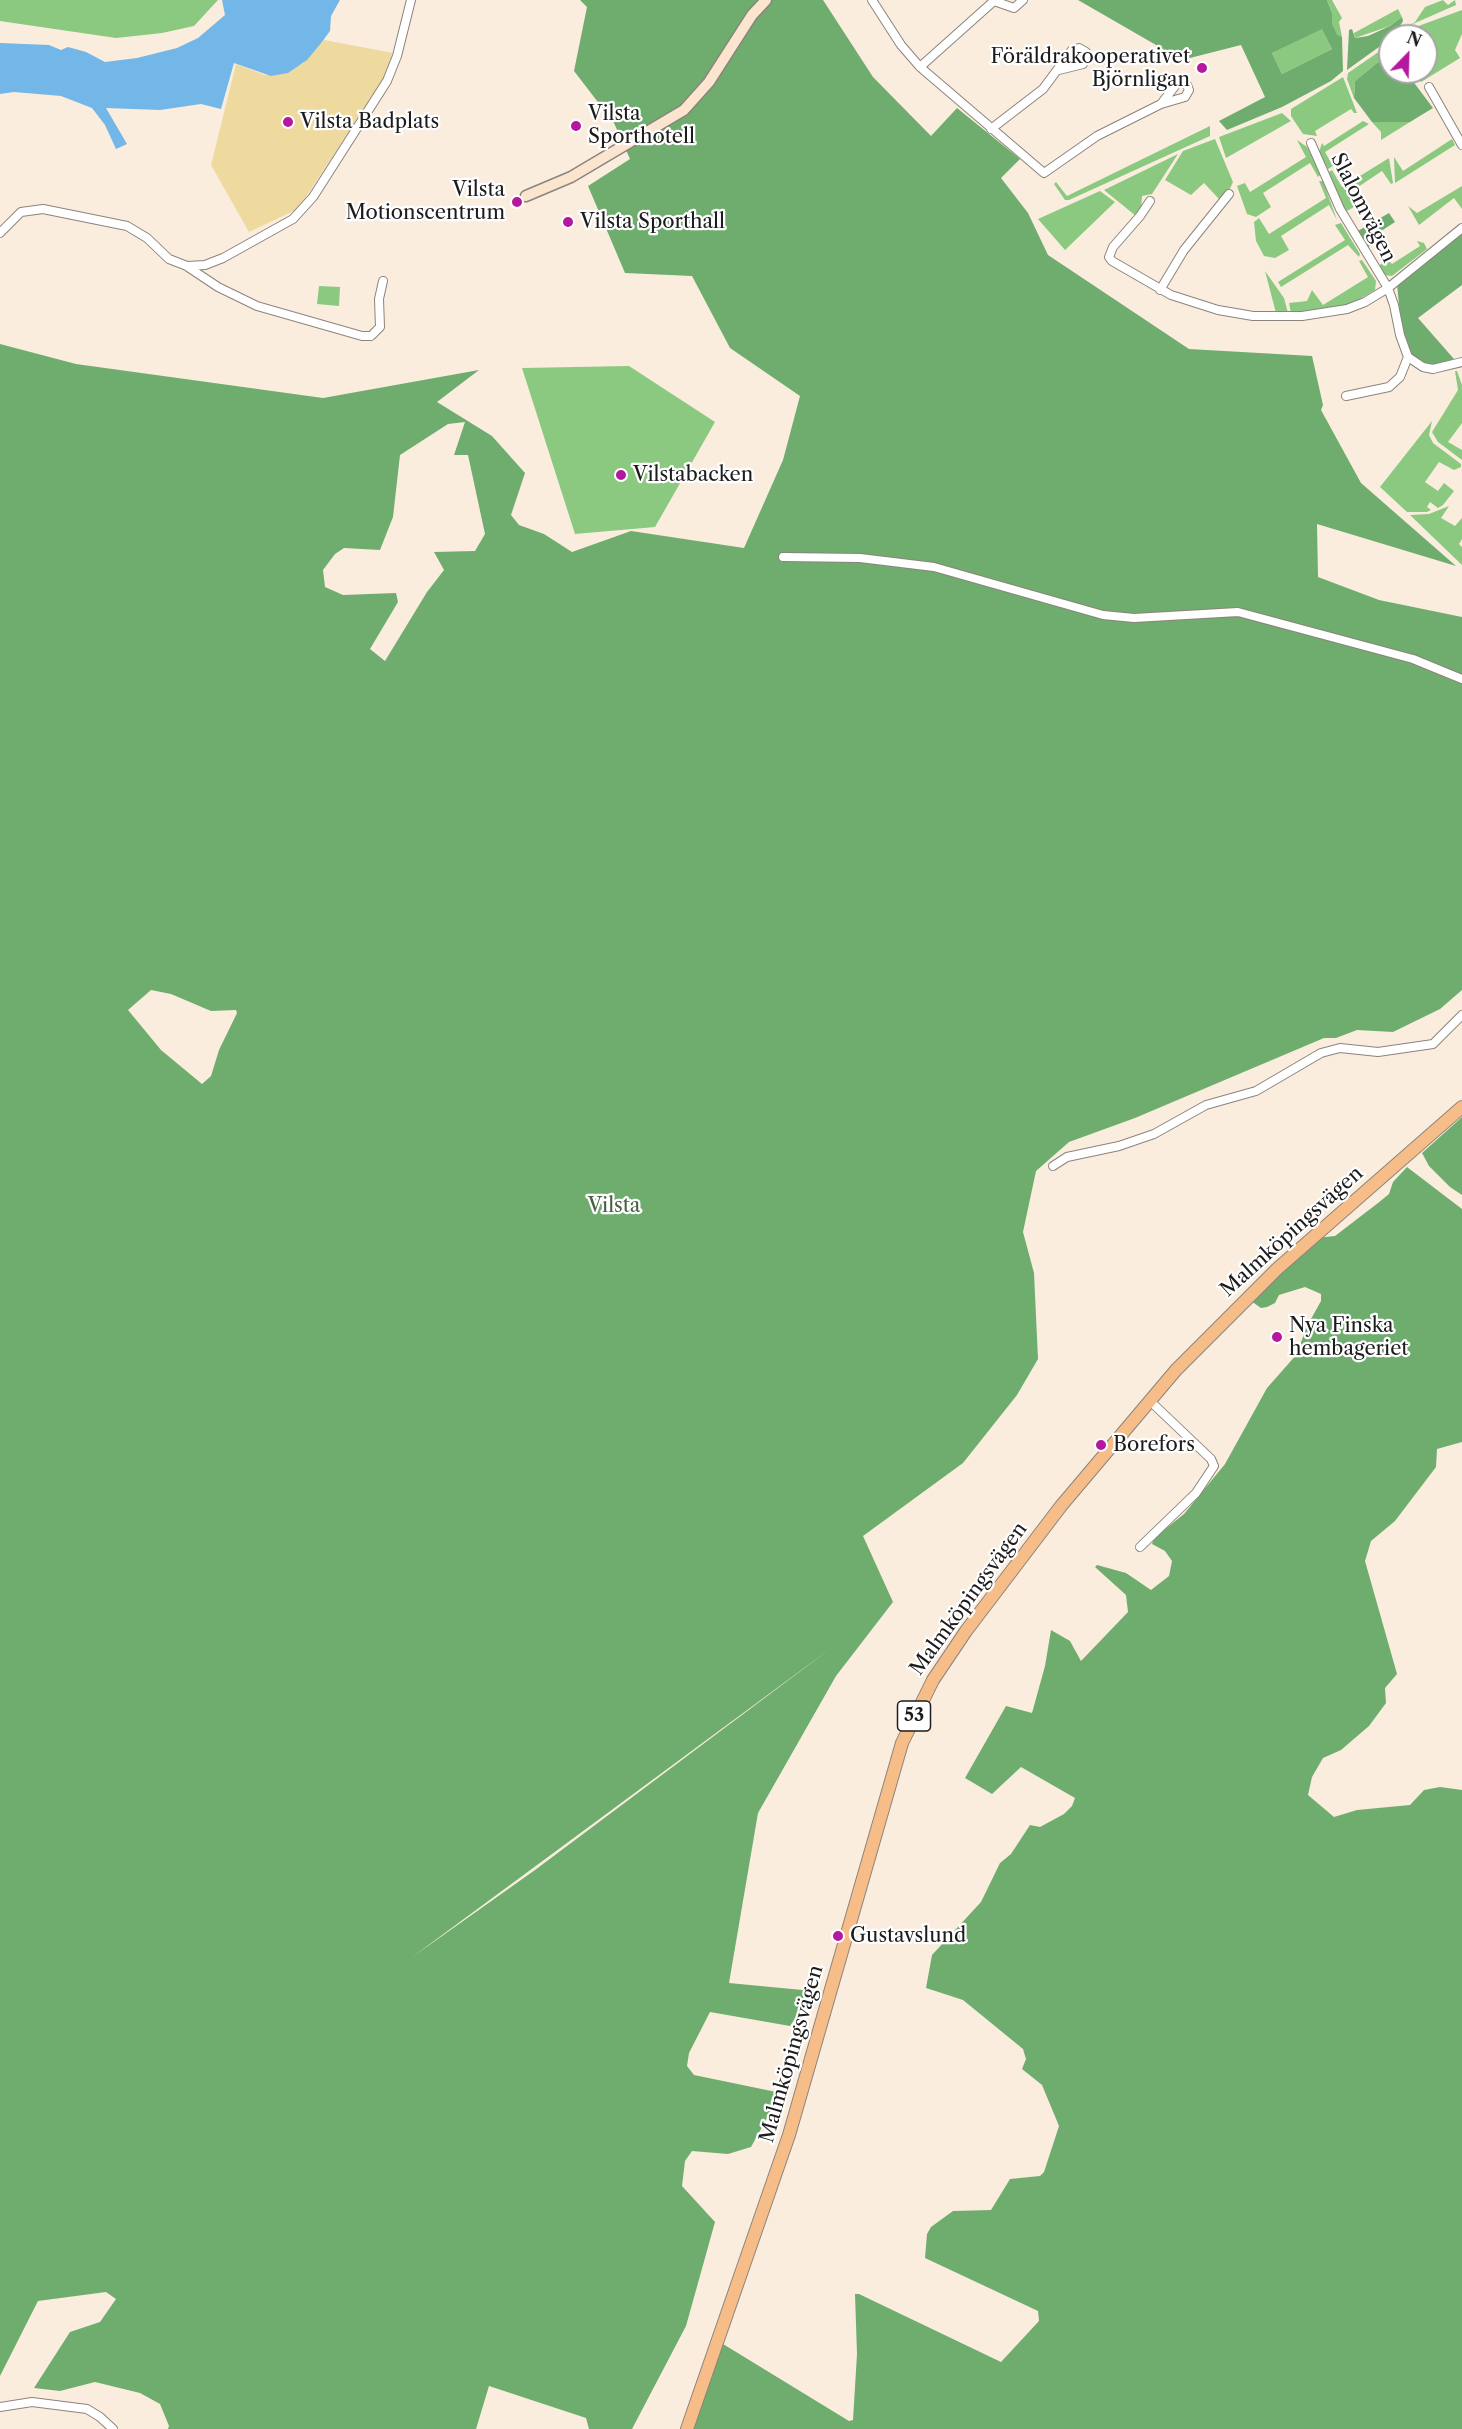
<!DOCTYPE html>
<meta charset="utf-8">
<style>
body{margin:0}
#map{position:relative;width:1462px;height:2429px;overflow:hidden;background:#faedde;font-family:"Libre Caslon Text",serif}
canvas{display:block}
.north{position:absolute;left:1378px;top:24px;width:60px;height:60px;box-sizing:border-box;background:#fff;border:2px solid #a4a4a4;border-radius:50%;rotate:23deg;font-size:16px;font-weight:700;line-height:24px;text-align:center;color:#1c1c1c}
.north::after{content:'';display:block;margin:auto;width:21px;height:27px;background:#b5179e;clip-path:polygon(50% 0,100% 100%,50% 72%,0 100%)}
</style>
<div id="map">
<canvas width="1462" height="2429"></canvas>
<div class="north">N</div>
</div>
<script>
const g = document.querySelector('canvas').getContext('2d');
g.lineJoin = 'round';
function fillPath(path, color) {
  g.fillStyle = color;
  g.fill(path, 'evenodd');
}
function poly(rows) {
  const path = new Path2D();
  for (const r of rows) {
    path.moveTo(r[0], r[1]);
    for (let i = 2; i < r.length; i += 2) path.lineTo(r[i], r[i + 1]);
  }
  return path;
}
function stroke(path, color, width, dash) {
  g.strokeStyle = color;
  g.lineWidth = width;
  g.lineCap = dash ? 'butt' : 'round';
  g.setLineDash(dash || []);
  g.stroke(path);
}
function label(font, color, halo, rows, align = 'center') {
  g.font = font + ' "Libre Caslon Text",serif';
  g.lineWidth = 4.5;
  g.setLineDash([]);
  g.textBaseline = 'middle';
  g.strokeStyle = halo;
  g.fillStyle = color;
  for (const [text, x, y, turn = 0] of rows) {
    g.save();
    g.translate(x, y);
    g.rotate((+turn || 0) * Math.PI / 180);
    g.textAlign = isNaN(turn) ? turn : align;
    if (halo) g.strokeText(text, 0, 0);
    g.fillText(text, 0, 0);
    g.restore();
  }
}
fillPath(poly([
 [0,0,218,0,194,26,162,33,116,38,0,21],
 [1327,0,1332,0,1342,18,1339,22,1342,37,1337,36,1332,23,1332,13],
 [1443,0,1448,5,1455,0,1456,5,1406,27,1415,22,1425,7],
 [1398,9,1402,17,1390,26,1355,38,1354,33],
 [1462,10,1462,34,1455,50,1460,58,1421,82,1415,72,1426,72,1426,36,1402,36,1413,28],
 [1322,28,1332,49,1282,74,1272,53],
 [1390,44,1390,56,1377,63,1355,81,1354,98,1347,79,1348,73],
 [1343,77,1357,113,1354,113,1351,109,1315,131,1317,136,1303,134,1291,116,1291,109],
 [1282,113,1291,121,1226,158,1219,137],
 [1363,121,1369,124,1325,152,1333,166,1328,169,1319,152,1322,143,1324,146],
 [1372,122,1410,122,1381,140,1381,132],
 [1210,126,1210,136,1069,200,1065,200,1054,184,1056,182,1067,196],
 [1215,139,1233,182,1228,193,1219,199,1204,183,1191,195,1165,180,1183,151],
 [1452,139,1455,145,1395,183,1394,157,1403,171],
 [1297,140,1307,147,1321,174,1318,177,1310,163,1263,193,1271,207,1256,217,1247,214,1237,186,1245,183,1250,192,1306,157],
 [1178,154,1152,194,1142,196,1141,209,1136,216,1104,190],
 [1389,158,1393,183,1391,184,1382,171,1349,193,1356,206,1345,212,1329,172,1332,170,1342,187],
 [1319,181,1323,181,1337,220,1329,205,1281,236,1289,250,1275,258,1264,256,1256,241,1254,222,1259,218,1269,234,1326,198],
 [1462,186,1462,209,1454,198,1419,225,1408,206,1417,213],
 [1100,191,1115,202,1065,250,1038,219],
 [1341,223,1360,254,1359,257,1348,245,1281,287,1278,282,1345,240,1335,225],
 [1417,241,1424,243,1427,249,1392,276,1383,275,1378,266,1388,260,1392,264,1420,246],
 [1362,260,1376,281,1375,290,1351,304,1291,313,1289,303,1307,301,1312,290,1323,305,1368,277,1359,261],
 [1265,271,1284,298,1288,313,1276,313],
 [319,286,340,287,339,306,317,304],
 [629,366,715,422,655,527,575,534,522,368],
 [1455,371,1457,371,1462,385,1462,423,1448,442,1462,450,1462,460,1438,442,1432,432,1458,390],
 [1432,421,1429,435,1433,443,1461,464,1461,467,1454,470,1439,462,1425,482,1438,491,1444,483,1454,491,1443,505,1438,508,1430,502,1427,507,1431,510,1427,512,1407,512,1380,487],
 [1449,506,1441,518,1455,526,1462,518,1462,539,1459,544,1462,547,1462,565,1410,515,1429,514]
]), '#8ac97f');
fillPath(poly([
 [580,0,823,0,873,77,931,136,957,108,1020,159,1001,178,1028,213,1048,255,1189,349,1312,356,1323,405,1321,410,1361,483,1456,566,1317,524,1318,577,1379,600,1462,617,1462,990,1440,1009,1393,1032,1357,1030,1336,1038,1324,1038,1135,1118,1069,1142,1036,1171,1023,1232,1034,1273,1038,1359,1017,1395,963,1463,863,1536,893,1602,836,1676,758,1813,729,1983,813,1991,790,2026,710,2012,689,2053,687,2066,694,2075,781,2093,751,2147,728,2154,692,2151,685,2161,682,2186,715,2222,686,2326,632,2429,589,2429,586,2418,489,2386,476,2429,168,2429,169,2426,160,2404,140,2393,95,2382,60,2391,34,2388,70,2332,100,2322,116,2299,106,2292,38,2301,0,2376,0,344,76,364,323,398,479,370,437,402,492,436,525,473,511,515,519,525,544,534,572,552,631,531,744,548,783,460,800,396,730,348,692,276,625,273,588,186,630,159,614,123,574,71,587,7],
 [465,422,454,455,468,455,485,534,475,551,434,552,444,570,427,592,385,661,370,649,398,602,396,593,343,595,325,587,323,570,335,554,344,548,380,550,393,517,400,455,448,424],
 [151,990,171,994,211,1011,236,1010,237,1013,219,1050,211,1076,202,1084,161,1050,128,1010],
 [834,1646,535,1870,411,1958],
 [1078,0,1327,0,1332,13,1332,23,1337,35,1342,37,1343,71,1331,81,1282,107,1227,130,1219,121,1265,97,1241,45,1182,60],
 [1322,29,1332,49,1282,74,1272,53],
 [1402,17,1403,21,1394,36,1390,36,1390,39,1347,70,1349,30,1352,29,1355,38,1368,36,1390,26],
 [1390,56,1390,72,1406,72,1433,108,1410,122,1372,122,1354,98,1355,81,1377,63],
 [1389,213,1395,222,1375,235,1378,241,1366,248,1356,232],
 [1462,232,1462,285,1418,318,1454,359,1443,364,1427,364,1413,357,1402,336,1397,284],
 [1462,1117,1462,1195,1450,1187,1429,1166,1422,1153],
 [1407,1167,1462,1209,1462,1442,1437,1449,1436,1467,1395,1521,1371,1541,1365,1561,1397,1674,1385,1688,1386,1703,1369,1726,1341,1750,1323,1758,1312,1777,1308,1795,1334,1817,1357,1810,1410,1805,1424,1790,1440,1787,1462,1790,1462,2429,692,2429,723,2344,849,2421,853,2420,857,2354,855,2294,859,2294,1001,2362,1039,2321,1038,2311,925,2258,927,2234,931,2227,953,2211,991,2210,1010,2179,1040,2176,1044,2172,1059,2126,1042,2085,1022,2069,1026,2059,1023,2049,963,2000,926,1988,932,1955,981,1902,1000,1863,1011,1854,1030,1825,1040,1827,1064,1814,1072,1806,1075,1798,1021,1767,992,1794,965,1778,1006,1706,1032,1713,1045,1666,1051,1630,1070,1641,1081,1661,1128,1612,1126,1595,1095,1567,1097,1565,1126,1573,1151,1590,1169,1576,1172,1561,1165,1551,1152,1544,1154,1538,1184,1514,1225,1464,1267,1388,1297,1354,1306,1328,1321,1301,1321,1294,1305,1287,1279,1295,1275,1303,1267,1307,1261,1308,1251,1301,1316,1238,1335,1236,1378,1203,1389,1194,1393,1182]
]), '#6fad6e');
fillPath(poly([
 [324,40,393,53,383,79,298,209,249,232,211,165,236,64,265,75,302,64]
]), '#eeda9e');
fillPath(poly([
 [222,0,340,0,331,16,330,31,322,42,307,60,288,73,271,76,234,63,221,109,201,104,160,110,106,108,127,144,116,149,105,125,92,108,61,96,14,92,0,94,0,43,49,45,61,50,68,47,86,52,105,62,137,58,177,48,198,38,225,15]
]), '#73b7e9');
const street = poly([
 [872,0,901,45,920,67,1044,173,1097,136,1161,104,1179,81,1187,85,1189,90,1185,97,1161,104],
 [994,1,1014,8,1023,0],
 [920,67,995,0],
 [1429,87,1462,145],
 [991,129,1043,89,1072,50,1079,48,1086,52,1083,64,1059,70],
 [1311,143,1340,209,1388,288,1394,305,1400,335,1408,357,1423,367,1433,369,1462,362],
 [1150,201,1140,216,1113,247,1109,257,1112,261,1171,295,1218,310,1253,316,1302,316,1347,309,1365,302,1388,288,1462,228],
 [0,233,21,212,43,209,127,226,147,238,169,259,187,266,205,265,223,258,293,219,313,197,387,81,397,56,411,0],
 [188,267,218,287,257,306,362,336,371,336,380,327,379,299,383,281],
 [1160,290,1184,250,1229,194],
 [1346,396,1389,387,1400,377,1408,357],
 [783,557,860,558,934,567,1103,615,1134,618,1238,612,1413,659,1462,679],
 [1053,1166,1067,1157,1119,1146,1154,1134,1206,1105,1256,1091,1321,1053,1340,1048,1378,1052,1433,1044,1462,1015],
 [1140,1547,1196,1493,1214,1466,1211,1459,1149,1400],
 [0,2407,32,2402,87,2409,100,2417,113,2429]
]);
const secondary = poly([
 [526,196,571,177,684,110,709,82,752,15,766,0]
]);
const primary = poly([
 [687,2429,789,2135,902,1743,933,1680,966,1631,1061,1506,1176,1370,1277,1269,1462,1107]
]);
stroke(street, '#8b847d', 10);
stroke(secondary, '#8b847d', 13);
stroke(primary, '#8b847d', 14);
stroke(street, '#fff', 8);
stroke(secondary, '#fce5cf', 10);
stroke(primary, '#f7bd88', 12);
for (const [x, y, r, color] of [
 [1202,68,6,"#b5179e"],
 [288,122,6,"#b5179e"],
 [576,126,6,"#b5179e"],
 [517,202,6,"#b5179e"],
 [568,222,6,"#b5179e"],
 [621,475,6,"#b5179e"],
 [1277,1337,6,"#b5179e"],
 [1101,1445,6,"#b5179e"],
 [838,1936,6,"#b5179e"]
]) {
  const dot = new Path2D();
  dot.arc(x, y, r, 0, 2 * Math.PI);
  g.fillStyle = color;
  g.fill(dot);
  stroke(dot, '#fff', 2);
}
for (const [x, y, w] of [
 [914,1716,33]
]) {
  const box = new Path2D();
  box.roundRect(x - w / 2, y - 15, w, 30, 4.5);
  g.fillStyle = '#fff';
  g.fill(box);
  stroke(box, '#1c1c1c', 1.5);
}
label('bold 18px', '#1c1c1c', null, [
 ["53",914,1716]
]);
label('20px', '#1c1c1c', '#fff', [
 ["Föräldrakooperativet",1190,57,"right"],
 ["Björnligan",1190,80,"right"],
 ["Vilsta",588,114],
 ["Sporthotell",588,137],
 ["Vilsta Badplats",300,122],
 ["Vilsta",505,190,"right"],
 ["Motionscentrum",505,213,"right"],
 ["Vilsta Sporthall",580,222],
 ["Vilstabacken",633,475],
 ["Nya Finska",1289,1326],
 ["hembageriet",1289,1349],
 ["Borefors",1113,1445],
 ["Gustavslund",850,1936]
], 'left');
label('20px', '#1c1c1c', '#fff', [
 ["Slalomvägen",1363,208,63],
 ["Malmköpingsvägen",1292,1232,-42],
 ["Malmköpingsvägen",969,1599,-54],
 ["Malmköpingsvägen",792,2054,-74]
]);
label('20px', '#486144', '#fff', [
 ["Vilsta",614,1206]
]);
</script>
